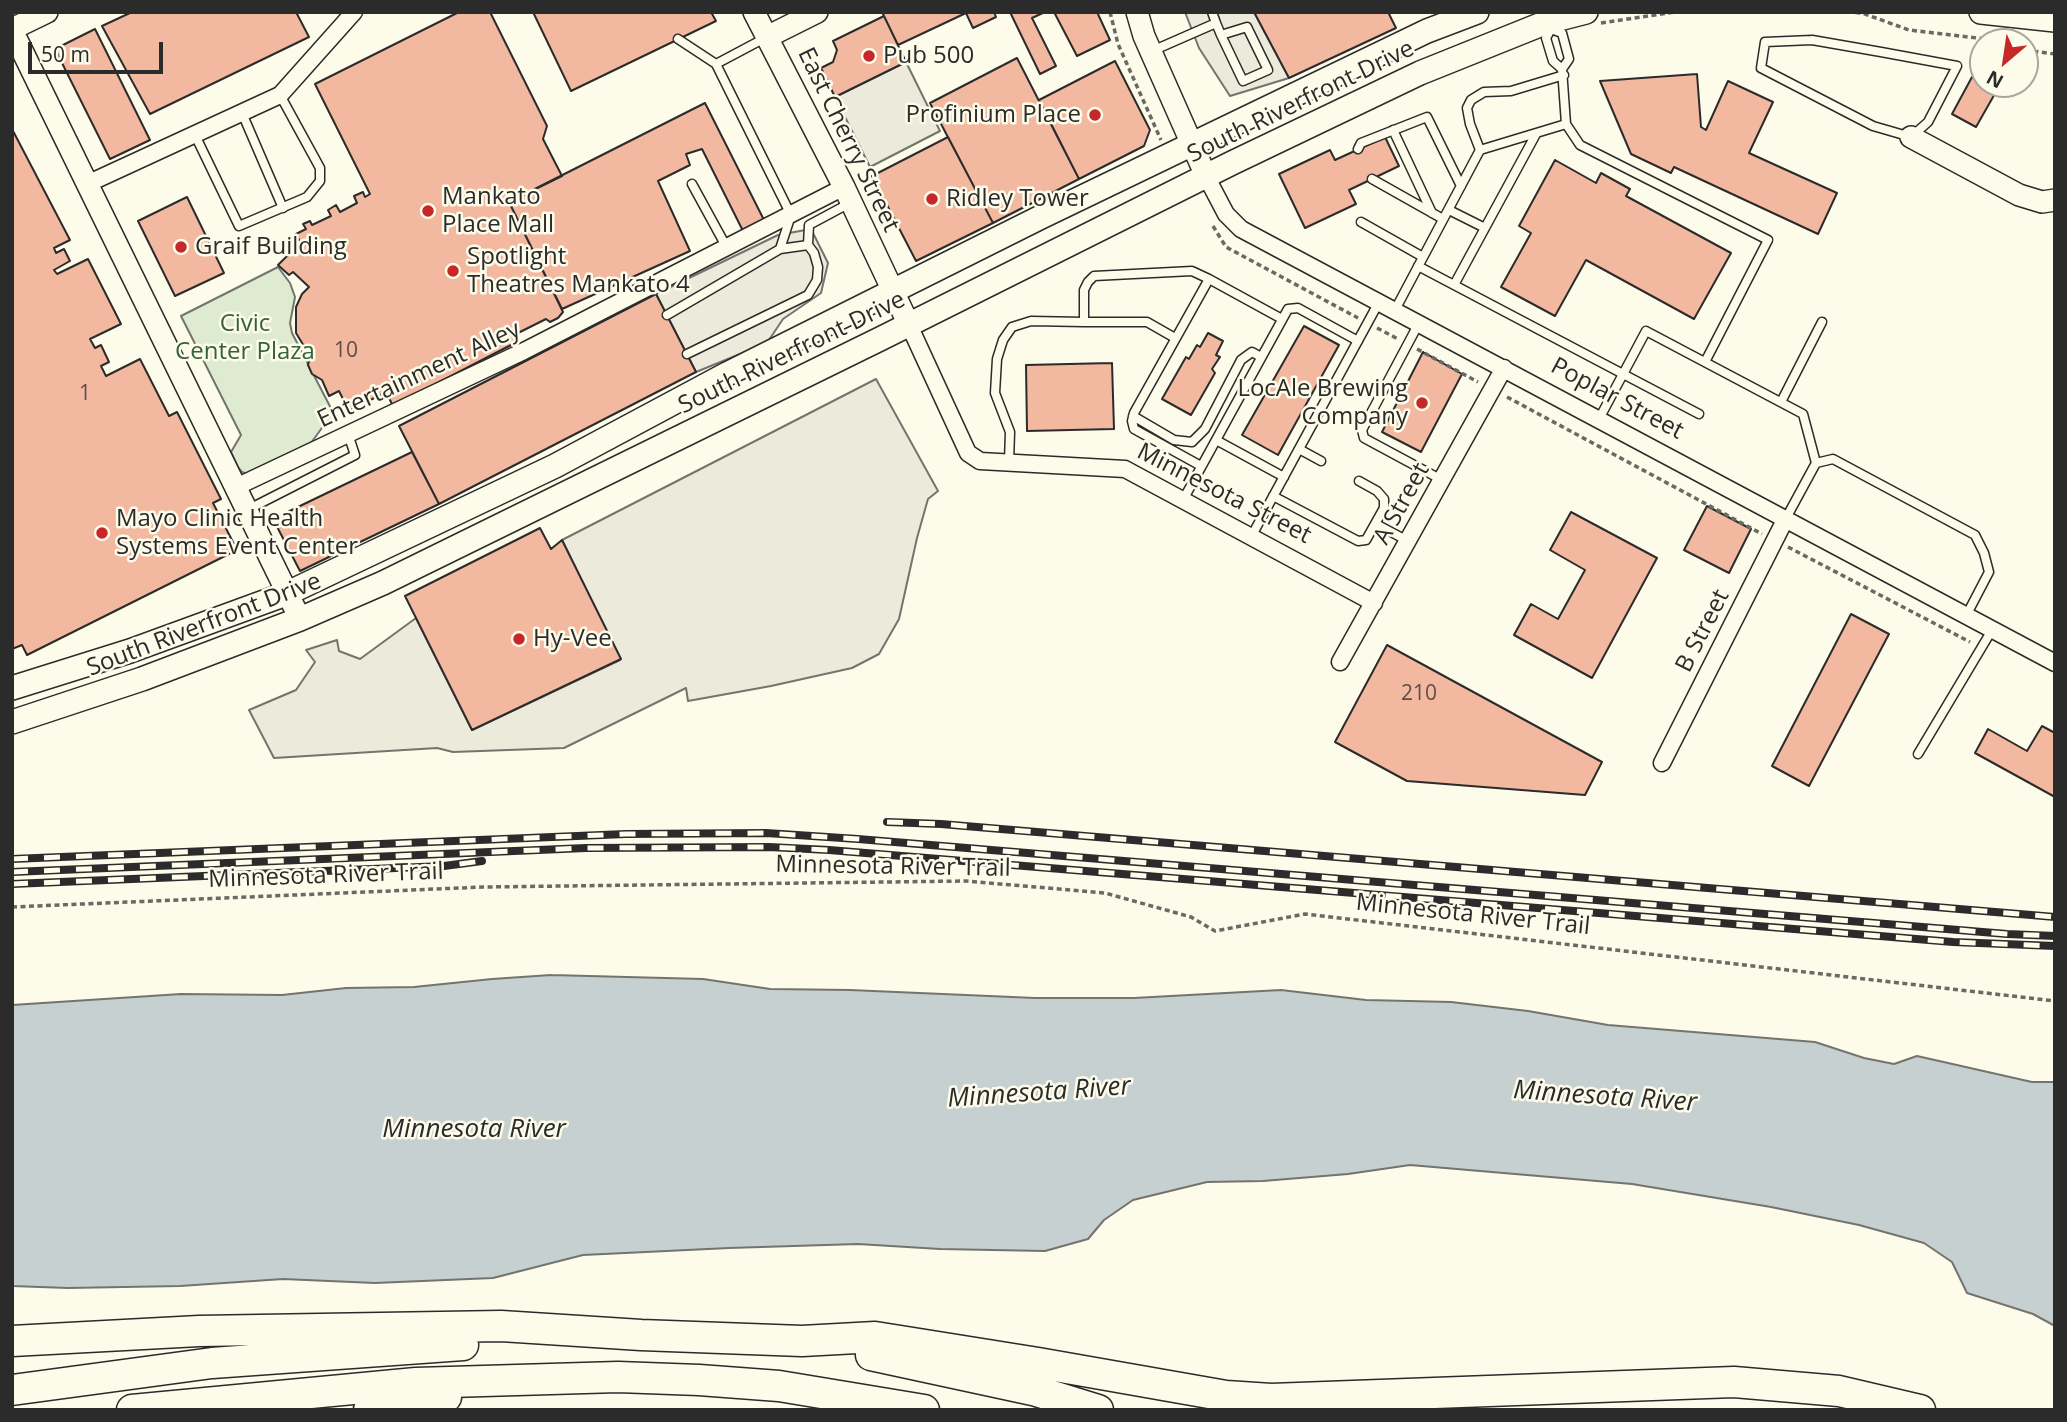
<!DOCTYPE html>
<style>
body{margin:0}
#map{position:relative;width:2067px;height:1422px;overflow:hidden;background:#fdfbea;font-family:"Open Sans",sans-serif}
canvas{display:block}
.frame{position:absolute;inset:0;border:14px solid #2b2b2b;pointer-events:none}
.north{position:absolute;left:1969px;top:28px;width:70px;height:70px;box-sizing:border-box;background:#fdfbea;border:2px solid #a9a89e;border-radius:50%;rotate:209deg;font-size:19px;font-weight:700;line-height:28px;text-align:center;color:#2b2b2b}
.north::after{content:'';display:block;margin:auto;width:24px;height:32px;background:#c62828;clip-path:polygon(50% 0,100% 100%,50% 72%,0 100%)}
.scale{position:absolute;left:28px;top:42px;width:135px;height:32px;box-sizing:border-box;border:4px solid #2b2b2b;border-top:0;padding-left:9px;font-size:21px;line-height:24px;white-space:nowrap;color:#2b2b2b;-webkit-text-stroke:5px #fdfbea;paint-order:stroke}
</style>
<div id="map">
<canvas width="2067" height="1422"></canvas>
<div class="frame"></div>
<div class="north">N</div>
<div class="scale">50 m</div>
</div>
<script>
const g = document.querySelector('canvas').getContext('2d');
g.lineJoin = 'round';
function fillPath(path, color) {
  g.fillStyle = color;
  g.fill(path, 'evenodd');
}
function poly(rows) {
  const path = new Path2D();
  for (const r of rows) {
    path.moveTo(r[0], r[1]);
    for (let i = 2; i < r.length; i += 2) path.lineTo(r[i], r[i + 1]);
  }
  return path;
}
function stroke(path, color, width, dash) {
  g.strokeStyle = color;
  g.lineWidth = width;
  g.lineCap = dash ? 'butt' : 'round';
  g.setLineDash(dash || []);
  g.stroke(path);
}
function label(font, color, halo, rows, align = 'center') {
  g.font = font + ' "Open Sans",sans-serif';
  g.lineWidth = 5;
  g.setLineDash([]);
  g.textBaseline = 'middle';
  g.strokeStyle = halo;
  g.fillStyle = color;
  for (const [text, x, y, turn = 0] of rows) {
    g.save();
    g.translate(x, y);
    g.rotate((+turn || 0) * Math.PI / 180);
    g.textAlign = isNaN(turn) ? turn : align;
    if (halo) g.strokeText(text, 0, 0);
    g.fillText(text, 0, 0);
    g.restore();
  }
}
const green = poly([
 [278,267,290,283,295,297,290,323,292,333,336,418,324,425,311,443,248,474,242,472,238,467,231,452,241,435,181,316,278,267]
]);
fillPath(green, '#deebd1');
stroke(green, '#74746e', 2);
const parking = poly([
 [1185,12,1254,12,1289,78,1230,96,1199,48,1185,12],
 [906,62,940,131,870,167,835,97,906,62],
 [811,229,828,263,821,293,783,319,767,343,696,372,656,294,778,235,811,229],
 [876,379,938,491,928,499,917,538,899,619,879,654,852,668,771,686,688,701,686,688,564,748,453,752,437,748,274,758,249,710,296,690,315,662,306,650,337,640,339,651,360,659,416,618,472,730,620,660,562,540,876,379]
]);
fillPath(parking, '#eceadb');
stroke(parking, '#74746e', 2);
const water = poly([
 [551,975,703,979,770,989,850,990,1035,998,1134,998,1281,990,1366,1000,1451,1002,1528,1011,1608,1025,1815,1042,1864,1058,1894,1064,1917,1056,2032,1082,2055,1082,2055,1326,2033,1314,1967,1293,1952,1262,1924,1243,1859,1225,1771,1207,1632,1184,1410,1165,1348,1174,1263,1181,1207,1182,1133,1200,1104,1220,1088,1239,1045,1251,940,1249,858,1244,729,1248,583,1255,493,1278,375,1283,283,1279,180,1286,68,1288,12,1286,12,1005,181,994,282,995,346,988,414,987,492,979,551,975]
]);
fillPath(water, '#c7d0d0');
stroke(water, '#74746e', 2);
const building = poly([
 [132,12,296,12,309,37,150,114,102,26,132,12],
 [459,12,490,12,547,126,543,139,562,176,509,202,563,312,558,318,550,322,546,319,518,333,515,343,393,406,386,392,349,411,339,391,329,396,322,380,312,374,308,365,310,356,296,333,296,307,302,294,309,287,293,272,289,275,278,265,287,256,303,248,296,234,306,229,303,224,310,221,312,225,331,216,328,210,336,205,340,212,357,203,354,196,363,192,365,197,370,194,315,84,459,12],
 [533,12,711,12,716,21,571,91,533,12],
 [882,12,994,12,996,17,973,28,966,13,898,45,882,12],
 [1010,12,1045,12,1032,18,1056,66,1040,74,1010,12],
 [1054,12,1097,12,1110,40,1077,56,1054,12],
 [1254,12,1388,12,1396,28,1289,78,1254,12],
 [884,16,906,62,835,97,821,68,833,62,837,50,833,41,884,16],
 [95,29,150,140,110,159,55,49,95,29],
 [1017,58,1079,179,993,223,930,103,1017,58],
 [1115,61,1150,130,1144,146,1079,179,1039,100,1115,61],
 [1697,74,1701,127,1706,130,1728,81,1773,102,1749,153,1837,193,1818,234,1674,167,1671,173,1631,154,1600,81,1697,74],
 [1972,77,1997,90,1976,127,1952,114,1972,77],
 [705,103,764,220,743,231,702,149,686,154,690,165,658,181,690,251,562,309,509,202,705,103],
 [12,129,70,240,54,248,56,253,64,249,70,261,54,270,57,274,88,259,121,324,90,339,95,348,101,345,109,362,101,366,106,376,140,359,169,416,177,412,221,499,213,503,237,550,27,655,22,645,12,649,12,129],
 [948,137,993,223,916,261,872,176,948,137],
 [1385,137,1399,166,1349,190,1356,204,1305,228,1279,174,1330,150,1335,160,1385,137],
 [1555,160,1596,183,1601,173,1630,189,1626,196,1731,253,1694,319,1586,260,1555,316,1501,287,1531,233,1519,226,1555,160],
 [187,197,224,273,175,296,138,221,187,197],
 [656,294,696,372,439,504,399,426,656,294],
 [1304,326,1339,345,1278,455,1242,435,1304,326],
 [1208,333,1223,341,1216,355,1220,357,1212,369,1215,373,1191,415,1162,399,1186,357,1189,359,1197,345,1200,347,1208,333],
 [1423,352,1462,374,1421,452,1382,432,1423,352],
 [1112,363,1114,429,1027,431,1026,365,1112,363],
 [412,452,439,504,300,571,273,519,412,452],
 [1707,506,1751,529,1729,573,1684,550,1707,506],
 [1571,512,1657,558,1592,678,1514,635,1531,604,1558,619,1585,570,1550,550,1571,512],
 [540,528,551,549,562,540,621,659,472,730,405,596,540,528],
 [1851,614,1889,634,1809,786,1772,766,1851,614],
 [1387,645,1602,762,1585,795,1407,781,1335,742,1387,645],
 [2042,726,2055,733,2055,797,1975,753,1988,729,2027,751,2042,726]
]);
fillPath(building, '#f2b8a0');
stroke(building, '#2b2b2b', 2);
const service = poly([
 [1216,23,1221,35,1243,81,1268,70,1247,27,1221,35],
 [1549,26,1551,29,1562,33,1569,59,1562,69,1553,61,1546,38,1551,29],
 [678,39,716,64,765,38],
 [1812,40,1881,52,1957,66,1928,122,1911,137,1873,126,1761,68,1765,42,1812,40],
 [1152,51,1216,23,1212,12],
 [242,113,283,208],
 [1566,124,1580,145,1768,240,1705,362],
 [1393,130,1432,213],
 [195,135,239,226,307,197,320,181,320,168,280,95],
 [1358,149,1361,143,1427,117,1461,186],
 [1480,150,1470,124,1467,108,1471,100,1484,92,1511,91,1564,75],
 [1372,179,1443,219],
 [692,184,727,248],
 [1449,210,1485,228],
 [1361,222,1423,257],
 [780,249,808,245],
 [1418,266,1699,414],
 [1454,285,1536,134],
 [1395,310,1480,150,1566,124,1562,69],
 [667,315,780,249,791,215,716,64],
 [1419,323,1362,430,1364,438,1442,480],
 [1175,338,1147,322,1084,322,1084,290,1088,282,1094,276,1192,271,1209,279],
 [687,354,808,295,817,280,818,267,814,253,808,245,809,225,850,203],
 [1781,402,1822,322],
 [1133,416,1174,440,1192,442,1205,429,1241,360,1252,352,1261,357],
 [1599,419,1646,331,1803,414,1816,463],
 [1216,440,1284,477],
 [1299,449,1321,461],
 [1009,462,1010,432,995,393,997,359,1003,340,1012,327,1031,321,1084,322],
 [1201,466,1134,429,1132,421,1134,413,1209,279,1282,319],
 [1273,496,1358,541,1366,540,1384,508,1384,499,1377,491,1359,481],
 [1183,500,1288,309,1298,308,1358,341],
 [247,510,355,455,348,434],
 [1785,520,1816,463,1833,459,1975,535,1984,553,1989,572,1966,616],
 [1376,524,1408,541],
 [1251,537,1379,302],
 [1918,754,1992,630]
]);
const minor = poly([
 [1206,176,1226,214,1241,229,2055,663],
 [87,184,280,95,354,12],
 [909,325,968,453,980,461,1125,469,1374,603],
 [236,487,524,351,844,187],
 [1340,662,1504,368],
 [1662,763,1785,520]
]);
const tertiary = poly([
 [754,12,844,187,909,325],
 [1137,12,1144,36,1206,176],
 [12,29,47,12],
 [12,30,300,619],
 [767,37,817,12],
 [1911,137,2019,195,2042,202,2055,200]
]);
const secondary = poly([
 [1981,12,2055,20],
 [12,688,130,651,286,594,555,466,727,374,1041,217,1427,31,1477,12],
 [12,722,142,679,300,619,383,583,882,338,1232,163,1420,73,1547,22,1586,12]
]);
const motorway = poly([
 [12,1341,199,1331,501,1326,641,1335,802,1341,875,1337,1038,1363,1226,1396,1271,1399,1734,1382,1839,1391,1920,1410],
 [871,1355,1033,1390,1098,1410],
 [12,1390,212,1363,463,1345],
 [132,1410,416,1383,618,1377,699,1380,779,1386,924,1410],
 [369,1410,446,1397]
]);
stroke(service, '#2b2b2b', 11);
stroke(minor, '#2b2b2b', 19);
stroke(tertiary, '#2b2b2b', 24);
stroke(secondary, '#2b2b2b', 26);
stroke(motorway, '#2b2b2b', 33);
stroke(poly([
 [1110,12,1118,44,1161,140],
 [1847,12,1862,13,1909,30,2011,42],
 [1601,23,1675,12],
 [2025,50,2055,54],
 [1213,226,1226,247,1358,318],
 [1377,328,1398,339],
 [1417,349,1478,382],
 [1507,397,1762,534],
 [1788,547,1970,642],
 [12,907,483,887,966,881,1105,893,1191,917,1215,931,1305,914,2055,1001]
]), '#6a6964', 3.5, [5, 3.5]);
stroke(service, '#fdfbea', 8);
stroke(minor, '#fdfbea', 16);
stroke(tertiary, '#fdfbea', 21);
stroke(secondary, '#fdfbea', 23);
stroke(motorway, '#fdfbea', 30);
const rail = poly([
 [887,822,941,824,2055,917],
 [12,859,626,834,766,833,858,839,2007,934,2055,936],
 [12,872,586,848,769,847,829,850,1953,942,2055,946],
 [12,884,444,866,482,861]
]);
stroke(rail, '#2b2b2b', 8);
stroke(rail, '#fdfbea', 5, [16]);
for (const [x, y, r, color] of [
 [869,56,7,"#c62828"],
 [1095,115,7,"#c62828"],
 [932,199,7,"#c62828"],
 [428,211,7,"#c62828"],
 [181,247,7,"#c62828"],
 [453,271,7,"#c62828"],
 [1422,403,7,"#c62828"],
 [102,533,7,"#c62828"],
 [519,639,7,"#c62828"]
]) {
  const dot = new Path2D();
  dot.arc(x, y, r, 0, 2 * Math.PI);
  g.fillStyle = color;
  g.fill(dot);
  stroke(dot, '#fdfbea', 2.5);
}
label('21px', '#5d4e48', null, [
 ["10",346,351],
 ["1",85,394],
 ["210",1419,694]
]);
label('24px', '#2b2b2b', '#fdfbea', [
 ["Pub 500",883,56],
 ["Profinium Place",1081,115,"right"],
 ["Mankato",442,197],
 ["Place Mall",442,225],
 ["Ridley Tower",946,199],
 ["Graif Building",195,247],
 ["Spotlight",467,257],
 ["Theatres Mankato 4",467,285],
 ["LocAle Brewing",1408,389,"right"],
 ["Company",1408,417,"right"],
 ["Mayo Clinic Health",116,519],
 ["Systems Event Center",116,547],
 ["Hy-Vee",533,639]
], 'left');
label('24px', '#2b2b2b', '#fdfbea', [
 ["South Riverfront Drive",1301,102,-26],
 ["East Cherry Street",848,140,64],
 ["South Riverfront Drive",792,353,-26],
 ["Entertainment Alley",419,375,-25],
 ["Poplar Street",1617,399,28],
 ["Minnesota Street",1224,494,27],
 ["A Street",1402,504,-61],
 ["South Riverfront Drive",204,625,-21],
 ["B Street",1703,631,-63],
 ["Minnesota River Trail",893,867,1],
 ["Minnesota River Trail",326,876,-2],
 ["Minnesota River Trail",1473,915,6]
]);
label('24px', '#34623c', '#fdfbea', [
 ["Civic",245,324],
 ["Center Plaza",245,352]
]);
label('italic 26px', '#2b2b2b', '#fdfbea', [
 ["Minnesota River",1039,1093,-4],
 ["Minnesota River",1605,1097,4],
 ["Minnesota River",474,1130]
]);
</script>
